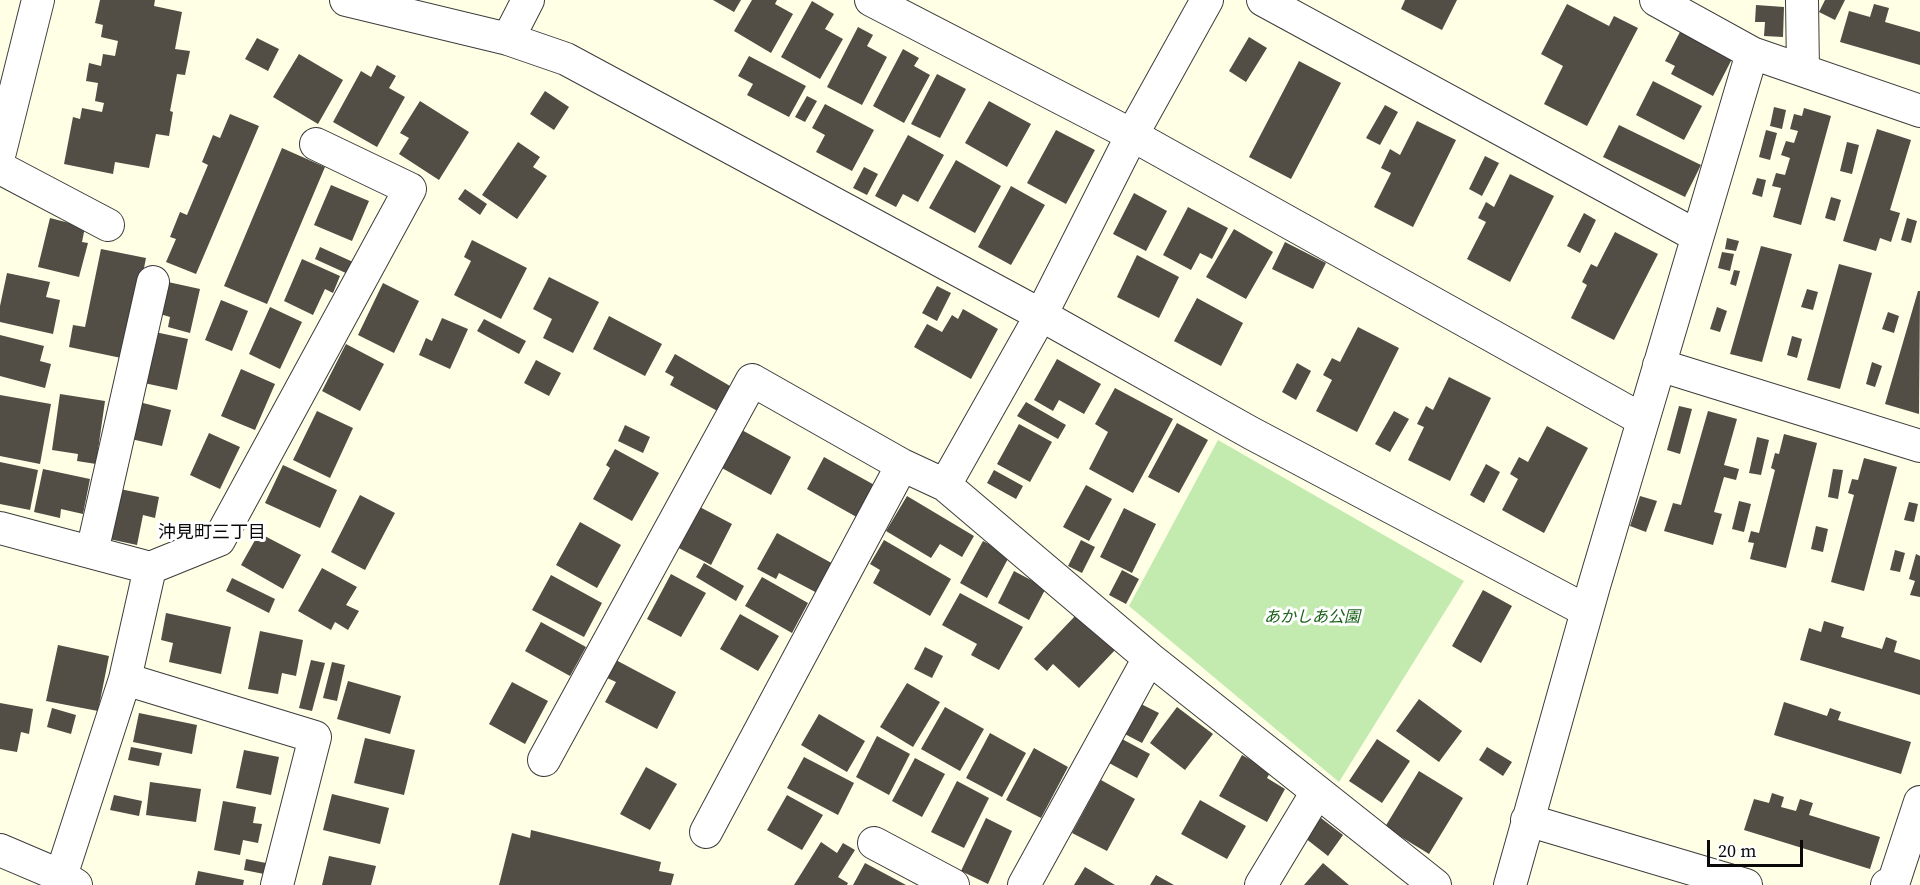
<!DOCTYPE html>
<meta charset="utf-8">
<style>
body{margin:0}
#map{position:relative;width:1920px;height:885px;overflow:hidden;background:#ffffe6;font-family:"Source Serif 4",serif}
canvas{display:block}
.scale{position:absolute;left:1707px;top:840px;width:96px;height:27px;box-sizing:border-box;border:3px solid #090909;border-top:0;padding-left:8px;font-size:18px;line-height:21px;white-space:nowrap;color:#090909;-webkit-text-stroke:4px #fff;paint-order:stroke}
</style>
<div id="map">
<canvas width="1920" height="885"></canvas>
<div class="scale">20 m</div>
</div>
<script>
const g = document.querySelector('canvas').getContext('2d');
g.lineJoin = 'round';
function fillPath(path, color) {
  g.fillStyle = color;
  g.fill(path, 'evenodd');
}
function poly(rows) {
  const path = new Path2D();
  for (const r of rows) {
    path.moveTo(r[0], r[1]);
    for (let i = 2; i < r.length; i += 2) path.lineTo(r[i], r[i + 1]);
  }
  return path;
}
function stroke(path, color, width, dash) {
  g.strokeStyle = color;
  g.lineWidth = width;
  g.lineCap = dash ? 'butt' : 'round';
  g.setLineDash(dash || []);
  g.stroke(path);
}
function label(font, color, halo, rows, align = 'center') {
  g.font = font + ' "Source Serif 4","Noto Sans JP",serif';
  g.lineWidth = 6;
  g.setLineDash([]);
  g.textBaseline = 'middle';
  g.strokeStyle = halo;
  g.fillStyle = color;
  for (const [text, x, y, turn = 0] of rows) {
    g.save();
    g.translate(x, y);
    g.rotate((+turn || 0) * Math.PI / 180);
    g.textAlign = isNaN(turn) ? turn : align;
    if (halo) g.strokeText(text, 0, 0);
    g.fillText(text, 0, 0);
    g.restore();
  }
}
fillPath(poly([
 [1218,440,1464,581,1339,782,1129,606]
]), '#c3eaaf');
fillPath(poly([
 [100,0,155,0,154,6,182,12,175,49,190,51,185,75,177,74,170,111,173,112,169,136,156,134,149,168,115,162,113,174,64,164,73,117,80,119,82,108,102,112,104,103,95,101,98,83,86,81,89,63,101,66,103,54,115,56,118,41,101,37,103,25,95,23],
 [713,0,741,0,734,12],
 [752,0,777,0,775,4,793,14,771,53,734,31],
 [1405,0,1457,0,1442,30,1401,9],
 [1825,0,1845,0,1835,20,1819,12],
 [812,1,834,14,825,29,843,39,820,79,781,57],
 [1567,4,1609,26,1614,16,1638,28,1587,126,1544,104,1563,66,1541,54],
 [1874,4,1889,8,1885,22,1920,32,1920,65,1840,42,1849,11,1870,17],
 [1756,5,1784,7,1783,37,1764,36,1765,22,1755,22],
 [858,27,873,35,867,46,887,57,862,105,827,87],
 [1681,30,1733,57,1713,96,1671,74,1675,66,1665,61],
 [1249,37,1267,48,1246,82,1229,71],
 [257,38,279,49,268,71,245,59],
 [903,49,919,58,914,66,930,75,904,123,873,106],
 [299,54,343,80,318,124,273,97],
 [749,56,806,86,789,117,747,95,753,84,738,76],
 [1299,61,1341,83,1291,179,1249,157],
 [377,65,396,76,389,88,405,97,377,147,333,122,361,71,371,77],
 [937,74,966,89,940,138,911,124],
 [1653,81,1702,106,1684,140,1636,115],
 [545,91,569,107,554,130,530,114],
 [807,96,817,101,805,122,795,117],
 [420,101,469,132,439,180,399,154,409,138,400,133],
 [989,101,1031,124,1007,167,965,143],
 [825,104,874,130,852,171,816,152,825,135,812,128],
 [1385,105,1398,112,1380,145,1366,138],
 [1774,107,1786,110,1782,129,1770,126],
 [1804,108,1831,116,1801,225,1773,217,1781,188,1772,186,1776,173,1785,175,1790,158,1781,155,1786,141,1794,143,1798,131,1790,129,1794,114,1802,116],
 [230,114,259,126,196,274,166,262,176,239,170,237,180,212,187,215,208,165,202,162,213,135,220,138],
 [1417,121,1456,140,1413,227,1374,207,1391,173,1381,168,1390,149,1400,155],
 [1619,125,1701,165,1685,197,1603,157],
 [1877,129,1911,140,1890,210,1900,213,1891,242,1880,238,1876,251,1843,241],
 [1056,130,1095,150,1066,204,1027,183],
 [1766,130,1777,133,1770,160,1759,157],
 [908,135,944,155,918,202,903,194,896,207,875,196],
 [518,142,540,157,533,167,547,176,517,219,482,195],
 [1847,142,1859,145,1852,174,1840,171],
 [282,148,325,167,267,304,224,286],
 [1485,156,1499,163,1482,196,1469,189],
 [956,160,1001,186,975,233,929,208],
 [864,167,878,174,867,195,853,188],
 [1510,174,1554,196,1510,282,1467,259,1486,222,1478,218,1486,202,1494,207],
 [1757,178,1766,180,1762,197,1752,194],
 [331,185,369,201,352,241,314,225],
 [1011,186,1045,205,1011,265,978,247],
 [465,189,487,204,480,215,458,199],
 [1134,193,1167,211,1146,251,1113,234],
 [1831,197,1841,200,1835,221,1825,218],
 [1188,207,1228,228,1212,259,1200,253,1191,270,1163,255],
 [1584,213,1596,220,1580,253,1567,246],
 [50,218,85,227,82,242,88,243,79,277,38,267],
 [1907,218,1917,221,1911,243,1901,240],
 [1234,229,1273,252,1246,299,1206,277],
 [1615,232,1658,254,1614,340,1571,318,1587,285,1582,282,1591,264,1597,267],
 [1727,238,1739,241,1736,251,1725,249],
 [472,240,527,268,501,319,454,295,471,261,464,257],
 [1285,242,1326,263,1313,289,1272,269],
 [1761,246,1792,254,1762,362,1730,354],
 [320,247,353,262,348,274,315,259],
 [101,249,146,258,126,359,69,347,73,325,85,327],
 [1722,252,1734,254,1730,271,1718,268],
 [1137,255,1179,277,1159,318,1117,297],
 [302,259,340,276,333,293,325,289,313,315,284,301],
 [1839,264,1872,273,1840,389,1807,380],
 [1734,270,1740,271,1736,286,1730,284],
 [7,273,50,282,46,297,60,300,53,334,0,322,0,306],
 [549,277,599,302,573,353,543,338,552,319,533,309],
 [168,282,200,289,190,333,168,327,170,317,160,314],
 [383,283,419,301,394,353,358,335],
 [937,286,951,293,937,321,922,313],
 [1807,289,1818,292,1813,310,1801,307],
 [1918,291,1920,291,1919,414,1885,404],
 [1197,298,1243,323,1221,366,1174,341],
 [221,300,248,311,232,351,205,340],
 [270,307,302,322,280,369,249,354],
 [1717,307,1727,311,1720,332,1710,329],
 [963,309,998,329,971,379,914,347,927,324,942,332,952,315,958,319],
 [1888,312,1899,316,1894,333,1882,329],
 [609,316,662,344,645,376,593,349],
 [442,318,468,329,450,369,419,355,426,338,432,341],
 [484,319,526,341,519,354,477,331],
 [1358,327,1399,348,1357,432,1316,411,1332,380,1323,375,1332,358,1340,362],
 [155,332,188,339,177,390,144,383],
 [0,335,44,346,40,361,51,364,45,388,0,376],
 [1792,336,1802,339,1797,358,1787,355],
 [346,344,384,364,360,411,322,391],
 [675,354,737,390,723,414,670,385,674,377,665,372],
 [1057,359,1101,384,1084,414,1059,400,1053,411,1034,400],
 [536,360,561,373,549,396,524,383],
 [1872,362,1882,366,1875,387,1866,384],
 [1297,363,1311,371,1296,400,1282,392],
 [241,369,275,384,255,430,221,416],
 [1449,377,1491,398,1450,481,1408,460,1424,427,1417,424,1426,406,1433,410],
 [1115,388,1173,419,1133,493,1089,469,1108,432,1095,424],
 [60,394,105,401,96,464,77,461,78,454,52,450],
 [0,395,51,404,40,464,0,456],
 [139,402,171,410,162,446,131,439],
 [1026,402,1066,425,1058,439,1017,416],
 [1679,406,1692,409,1680,454,1667,450],
 [317,411,353,428,330,478,293,460],
 [1394,411,1409,419,1390,452,1375,444],
 [1708,411,1737,419,1724,465,1739,469,1736,480,1724,477,1714,512,1722,514,1713,545,1664,531,1673,503,1681,505],
 [1177,423,1208,440,1179,493,1148,477],
 [1019,424,1052,442,1030,482,997,464],
 [625,425,650,437,643,453,618,441],
 [1547,426,1588,448,1544,533,1502,510,1518,479,1510,474,1519,457,1528,462],
 [740,429,791,457,771,495,720,467],
 [209,433,240,447,220,489,190,475],
 [1784,434,1817,443,1786,568,1750,559,1754,543,1748,542,1751,531,1759,533,1775,470,1771,468,1775,453,1779,454],
 [1757,437,1769,440,1761,475,1749,473],
 [615,449,659,473,632,521,593,499,610,468,606,465],
 [824,457,878,487,860,519,807,489],
 [1864,458,1897,467,1864,591,1831,582,1854,495,1848,493,1852,479,1858,480],
 [0,462,38,470,30,510,0,504],
 [1486,464,1500,472,1484,503,1470,495],
 [283,465,337,490,320,528,265,503],
 [43,469,90,479,83,514,61,509,60,518,34,512],
 [1833,469,1843,470,1838,499,1828,497],
 [994,470,1023,486,1016,499,987,483],
 [1086,485,1112,499,1089,541,1063,527],
 [120,489,159,497,155,518,143,515,137,545,109,539],
 [360,495,395,513,365,570,331,552],
 [907,496,974,536,962,557,940,544,931,558,886,531],
 [1640,496,1657,501,1646,532,1630,526],
 [1739,501,1751,504,1744,532,1732,529],
 [1909,502,1918,504,1914,522,1904,520],
 [696,505,732,524,711,565,675,546],
 [1124,508,1156,524,1132,573,1100,557],
 [580,522,621,545,597,588,556,565],
 [1816,526,1828,529,1823,552,1811,549],
 [259,533,301,555,283,589,241,565],
 [777,533,837,566,821,595,779,573,776,579,757,569],
 [884,540,951,579,930,616,873,583,880,570,870,564],
 [1081,540,1095,547,1082,573,1068,566],
 [983,541,1010,555,987,598,960,583],
 [1895,550,1905,553,1900,572,1890,570],
 [1916,554,1920,556,1920,597,1910,595,1915,581,1909,579],
 [704,563,744,586,736,601,696,577],
 [322,568,357,587,346,605,359,611,348,630,335,622,331,630,298,611],
 [1122,570,1139,579,1126,604,1109,595],
 [1014,571,1046,588,1029,620,998,603],
 [671,574,706,593,681,637,647,619],
 [551,575,602,603,584,637,532,610],
 [762,577,808,603,792,633,745,606],
 [232,578,275,599,269,613,226,591],
 [1483,590,1512,606,1481,663,1452,646],
 [960,593,1023,627,999,670,971,655,977,644,942,625],
 [166,613,231,627,221,674,169,662,173,643,161,640],
 [740,614,779,636,758,671,720,649],
 [1077,614,1115,650,1079,688,1053,664,1047,671,1034,659],
 [1824,621,1844,627,1841,637,1882,649,1886,637,1897,641,1894,652,1920,660,1920,695,1800,660,1809,628,1821,632],
 [541,622,586,647,570,676,525,651],
 [260,631,303,640,296,676,282,673,278,694,248,689],
 [58,645,109,656,98,711,46,701],
 [925,647,943,656,932,678,914,669],
 [614,659,676,692,657,729,605,702,616,682,605,677],
 [311,660,325,663,312,711,299,708],
 [332,662,345,665,337,701,323,698],
 [348,681,401,696,390,734,337,719],
 [512,682,548,701,525,744,489,724],
 [907,683,940,702,913,747,880,727],
 [1419,699,1462,731,1439,762,1396,731],
 [1137,702,1159,713,1142,743,1121,732],
 [1784,702,1827,716,1830,708,1841,712,1838,720,1911,742,1901,774,1774,735],
 [0,703,33,709,29,734,21,732,17,752,0,749],
 [945,707,984,729,960,771,921,749],
 [1177,707,1213,734,1185,770,1150,743],
 [52,708,76,715,71,734,47,727],
 [139,713,197,725,192,754,133,742],
 [819,714,865,741,847,772,801,745],
 [990,733,1026,753,1002,797,966,778],
 [877,736,910,754,889,795,856,777],
 [365,738,415,750,404,795,354,783],
 [1122,739,1150,754,1137,778,1109,763],
 [1377,739,1410,761,1382,803,1349,781],
 [131,747,162,753,159,766,128,760],
 [1487,747,1512,762,1503,776,1479,760],
 [1034,748,1068,767,1041,818,1006,800],
 [244,750,279,757,271,795,236,788],
 [1242,755,1271,771,1267,778,1285,789,1267,822,1219,796],
 [804,757,854,783,838,815,787,788],
 [915,758,945,774,922,817,892,801],
 [646,767,677,784,650,830,620,814],
 [1419,771,1463,798,1429,854,1385,827],
 [1101,780,1135,799,1107,851,1072,833],
 [957,781,989,798,964,848,931,832],
 [150,782,201,789,196,822,146,815],
 [1772,793,1784,797,1781,807,1796,811,1800,799,1813,803,1809,815,1880,837,1870,869,1744,830,1754,799,1769,803],
 [332,794,389,808,380,844,323,830],
 [114,795,142,801,139,816,110,810],
 [787,795,823,815,802,850,767,830],
 [1200,800,1246,826,1227,859,1181,834],
 [223,801,256,807,253,823,262,824,258,843,243,840,240,855,214,850],
 [986,818,1012,831,988,884,961,871],
 [1321,818,1343,835,1328,856,1305,838],
 [531,830,661,862,659,871,674,874,671,885,499,885,512,833,530,838],
 [821,842,837,853,843,843,855,850,838,877,848,883,847,885,794,885],
 [329,856,376,866,371,885,322,885],
 [246,859,271,864,269,875,244,870],
 [865,863,906,885,853,885],
 [1323,863,1349,885,1304,885],
 [1085,867,1115,885,1074,885],
 [198,871,244,880,243,885,195,885],
 [1156,875,1174,885,1150,885]
]), '#524d45');
const minor = poly([
 [346,0,508,39,566,59,1041,315,1251,433,1587,611],
 [871,0,1132,135,1643,420],
 [1207,0,1132,135,1041,315,945,485,1149,658,1435,885],
 [1263,0,1697,236],
 [1656,0,1752,53,1920,111],
 [1802,0,1803,70],
 [508,39,528,0],
 [0,152,38,0],
 [0,168,108,225],
 [1659,365,1920,446],
 [0,528,150,568,125,679,61,876],
 [92,552,153,282],
 [150,568,219,540,410,189,316,144],
 [125,679,315,737,277,885],
 [544,760,752,380,902,465,945,485],
 [1527,820,1746,885],
 [706,832,902,465],
 [874,843,953,885],
 [0,850,61,876,76,885],
 [1024,885,1149,658],
 [1261,885,1317,792],
 [1510,885,1594,586,1752,53],
 [1887,885,1894,881,1920,802]
]);
stroke(minor, '#3c3c3c', 34);
stroke(minor, '#fff', 32);
label('italic 16px', '#1a6218', '#fff', [
 ["あかしあ公園",1312,618]
]);
label('18px', '#090909', '#fff', [
 ["沖見町三丁目",212,533]
]);
</script>
